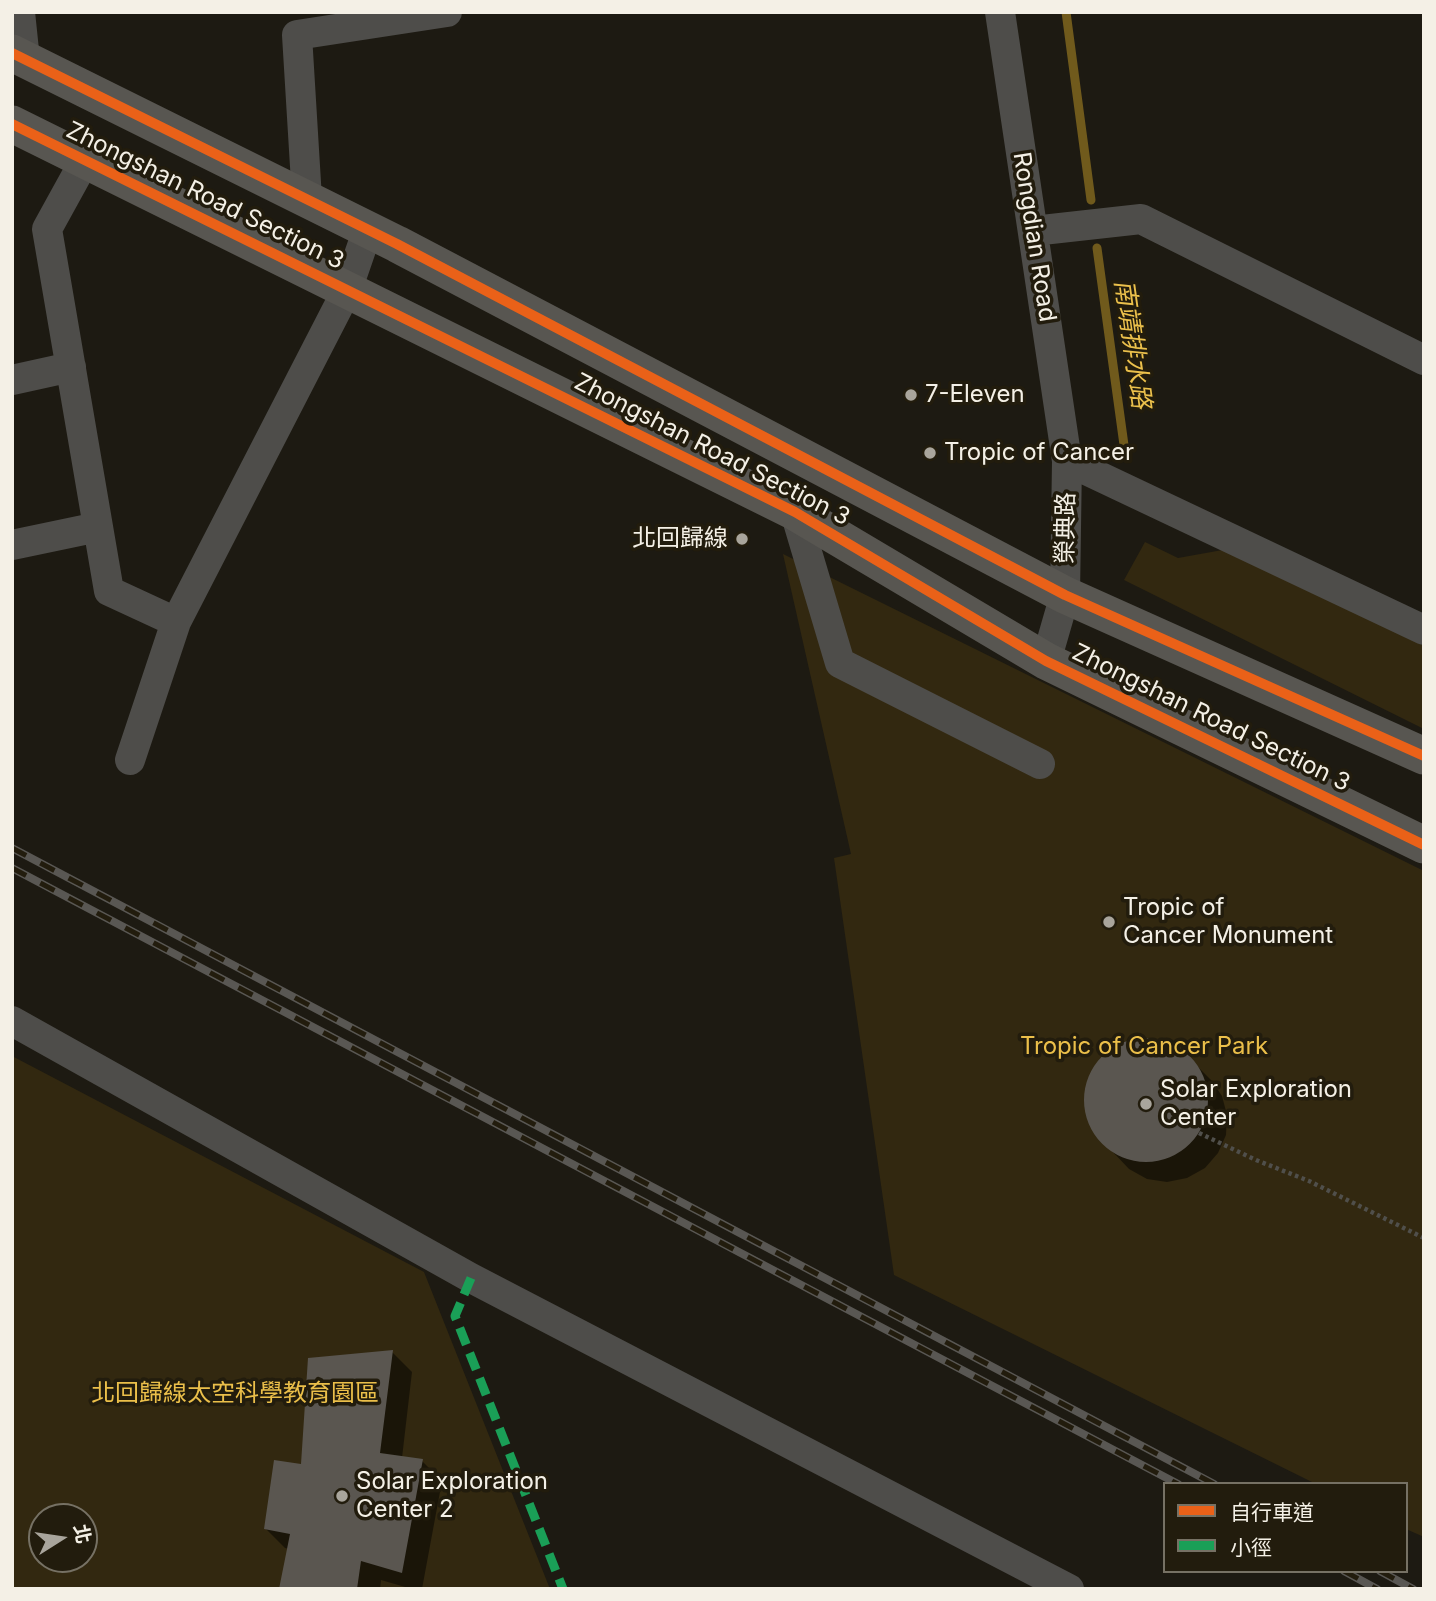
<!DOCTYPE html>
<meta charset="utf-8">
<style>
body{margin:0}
#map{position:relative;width:1436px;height:1601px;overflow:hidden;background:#1d1a12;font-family:Inter,"Noto Sans TC",sans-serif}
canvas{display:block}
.frame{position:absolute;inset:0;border:14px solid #f4f0e6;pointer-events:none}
.legend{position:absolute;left:1163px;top:1482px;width:245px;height:91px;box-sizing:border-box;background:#221c0d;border:2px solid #767164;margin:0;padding:9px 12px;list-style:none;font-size:21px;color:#f4f0e6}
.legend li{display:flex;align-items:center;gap:14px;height:35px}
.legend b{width:35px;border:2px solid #767164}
.north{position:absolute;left:28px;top:1503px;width:70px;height:70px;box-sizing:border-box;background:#221c0d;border:2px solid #767164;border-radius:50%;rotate:78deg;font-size:19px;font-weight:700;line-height:28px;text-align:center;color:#f4f0e6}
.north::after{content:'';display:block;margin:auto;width:24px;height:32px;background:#a9a59c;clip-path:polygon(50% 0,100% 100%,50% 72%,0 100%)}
</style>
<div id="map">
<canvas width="1436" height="1601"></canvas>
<div class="frame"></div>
<ul class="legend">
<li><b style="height:9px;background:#ea6118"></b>自行車道</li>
<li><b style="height:9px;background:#1a9f57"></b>小徑</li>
</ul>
<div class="north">北</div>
</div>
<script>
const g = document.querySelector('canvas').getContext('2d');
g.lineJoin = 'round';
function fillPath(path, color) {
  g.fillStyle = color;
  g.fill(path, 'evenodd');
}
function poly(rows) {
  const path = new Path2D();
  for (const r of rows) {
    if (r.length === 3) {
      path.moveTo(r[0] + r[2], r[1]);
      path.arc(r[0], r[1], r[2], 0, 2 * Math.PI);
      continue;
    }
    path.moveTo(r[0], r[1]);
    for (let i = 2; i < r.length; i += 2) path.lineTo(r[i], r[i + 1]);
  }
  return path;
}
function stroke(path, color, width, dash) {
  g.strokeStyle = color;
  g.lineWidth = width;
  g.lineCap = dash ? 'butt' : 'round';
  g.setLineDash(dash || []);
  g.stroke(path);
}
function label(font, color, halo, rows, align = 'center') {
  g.font = font + ' Inter,"Noto Sans TC",sans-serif';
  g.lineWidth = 7;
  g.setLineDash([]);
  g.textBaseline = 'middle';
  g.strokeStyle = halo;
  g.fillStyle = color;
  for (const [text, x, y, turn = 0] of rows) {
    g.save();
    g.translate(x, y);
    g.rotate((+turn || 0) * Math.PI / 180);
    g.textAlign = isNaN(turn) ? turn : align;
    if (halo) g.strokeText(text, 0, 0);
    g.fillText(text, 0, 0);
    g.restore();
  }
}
fillPath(poly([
 [1145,542,1178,558,1228,549,1424,646,1424,729,1124,580],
 [783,554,1424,871,1424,1537,1406,1529,1406,1484,1316,1484,894,1275,834,858,851,854],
 [12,1056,424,1272,550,1589,12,1589],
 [42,1517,84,1517,84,1559,42,1559]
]), '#322810');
fillPath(poly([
 [1136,1040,1156,1040,1174,1047,1190,1059,1211,1080,1222,1096,1227,1115,1226,1135,1218,1153,1205,1168,1187,1178,1167,1182,1147,1179,1129,1169,1095,1133,1087,1114,1085,1094,1091,1074,1102,1058,1118,1046],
 [392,1352,412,1372,402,1458,422,1461,442,1481,422,1589,412,1589,381,1580,380,1589,281,1589,289,1549,285,1548,265,1528,303,1466]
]), '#0007');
stroke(poly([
 [1066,12,1091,200],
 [1097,248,1124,445]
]), '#705a1c', 9);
fillPath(poly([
 [1146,1100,62],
 [393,1350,380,1453,423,1459,402,1573,361,1561,357,1589,279,1589,290,1534,264,1529,274,1460,301,1464,308,1358]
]), '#5a5650');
stroke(poly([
 [1199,1133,1256,1160,1309,1181,1424,1238]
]), '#504f4b', 4.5, [3.5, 3.5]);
stroke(poly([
 [20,12,25,60],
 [1000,12,1067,461,1065,595,1046,661],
 [85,160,47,229,109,591,176,622],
 [307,199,297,35,447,12],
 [1033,231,1141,219,1424,360],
 [12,380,71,367],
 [1067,461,1424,630],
 [795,512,840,663,1040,764],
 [12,545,98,527],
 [130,760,176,622,347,290,368,229],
 [12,1021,471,1278,1069,1589]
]), '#4e4d4a', 30);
stroke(poly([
 [12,53,397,244,1065,595,1424,756],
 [12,124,795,512,1046,661,1424,845]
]), '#585651', 37);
const rail = poly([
 [12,848,1214,1484],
 [12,868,1178,1484],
 [1344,1571,1377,1589],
 [1380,1571,1413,1589]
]);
stroke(rail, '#595753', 8);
stroke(rail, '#221c0d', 5, [16]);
stroke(poly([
 [471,1278,455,1316,563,1589]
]), '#1a9f57', 9, [18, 9]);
stroke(poly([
 [12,53,397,244,1065,595,1424,756],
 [12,124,795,512,1046,661,1424,845]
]), '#ea6118', 10);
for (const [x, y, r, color] of [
 [911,395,7,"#a9a59c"],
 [930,453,7,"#a9a59c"],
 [742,539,7,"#a9a59c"],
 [1109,922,7,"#a9a59c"],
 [1146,1104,7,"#a9a59c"],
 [342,1496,7,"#a9a59c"]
]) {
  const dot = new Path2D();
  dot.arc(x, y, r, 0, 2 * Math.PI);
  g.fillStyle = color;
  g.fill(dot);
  stroke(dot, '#221c0d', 2.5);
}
label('24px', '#f4f0e6', '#221c0d', [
 ["Zhongshan Road Section 3",205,196,26],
 ["Rongdian Road",1034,237,81],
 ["Zhongshan Road Section 3",712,450,27],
 ["榮典路",1066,528,-89],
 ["Zhongshan Road Section 3",1211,718,26]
]);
label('24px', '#f4f0e6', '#221c0d', [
 ["7-Eleven",925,395],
 ["Tropic of Cancer",944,453],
 ["北回歸線",728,539,"right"],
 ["Tropic of",1123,908],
 ["Cancer Monument",1123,936],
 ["Solar Exploration",1160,1090],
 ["Center",1160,1118],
 ["Solar Exploration",356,1482],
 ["Center 2",356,1510]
], 'left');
label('24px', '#ebbf4a', '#221c0d', [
 ["Tropic of Cancer Park",1144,1047],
 ["北回歸線太空科學教育園區",235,1394]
]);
label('italic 26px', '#ecc14c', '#221c0d', [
 ["南靖排水路",1132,344,82]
]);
</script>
